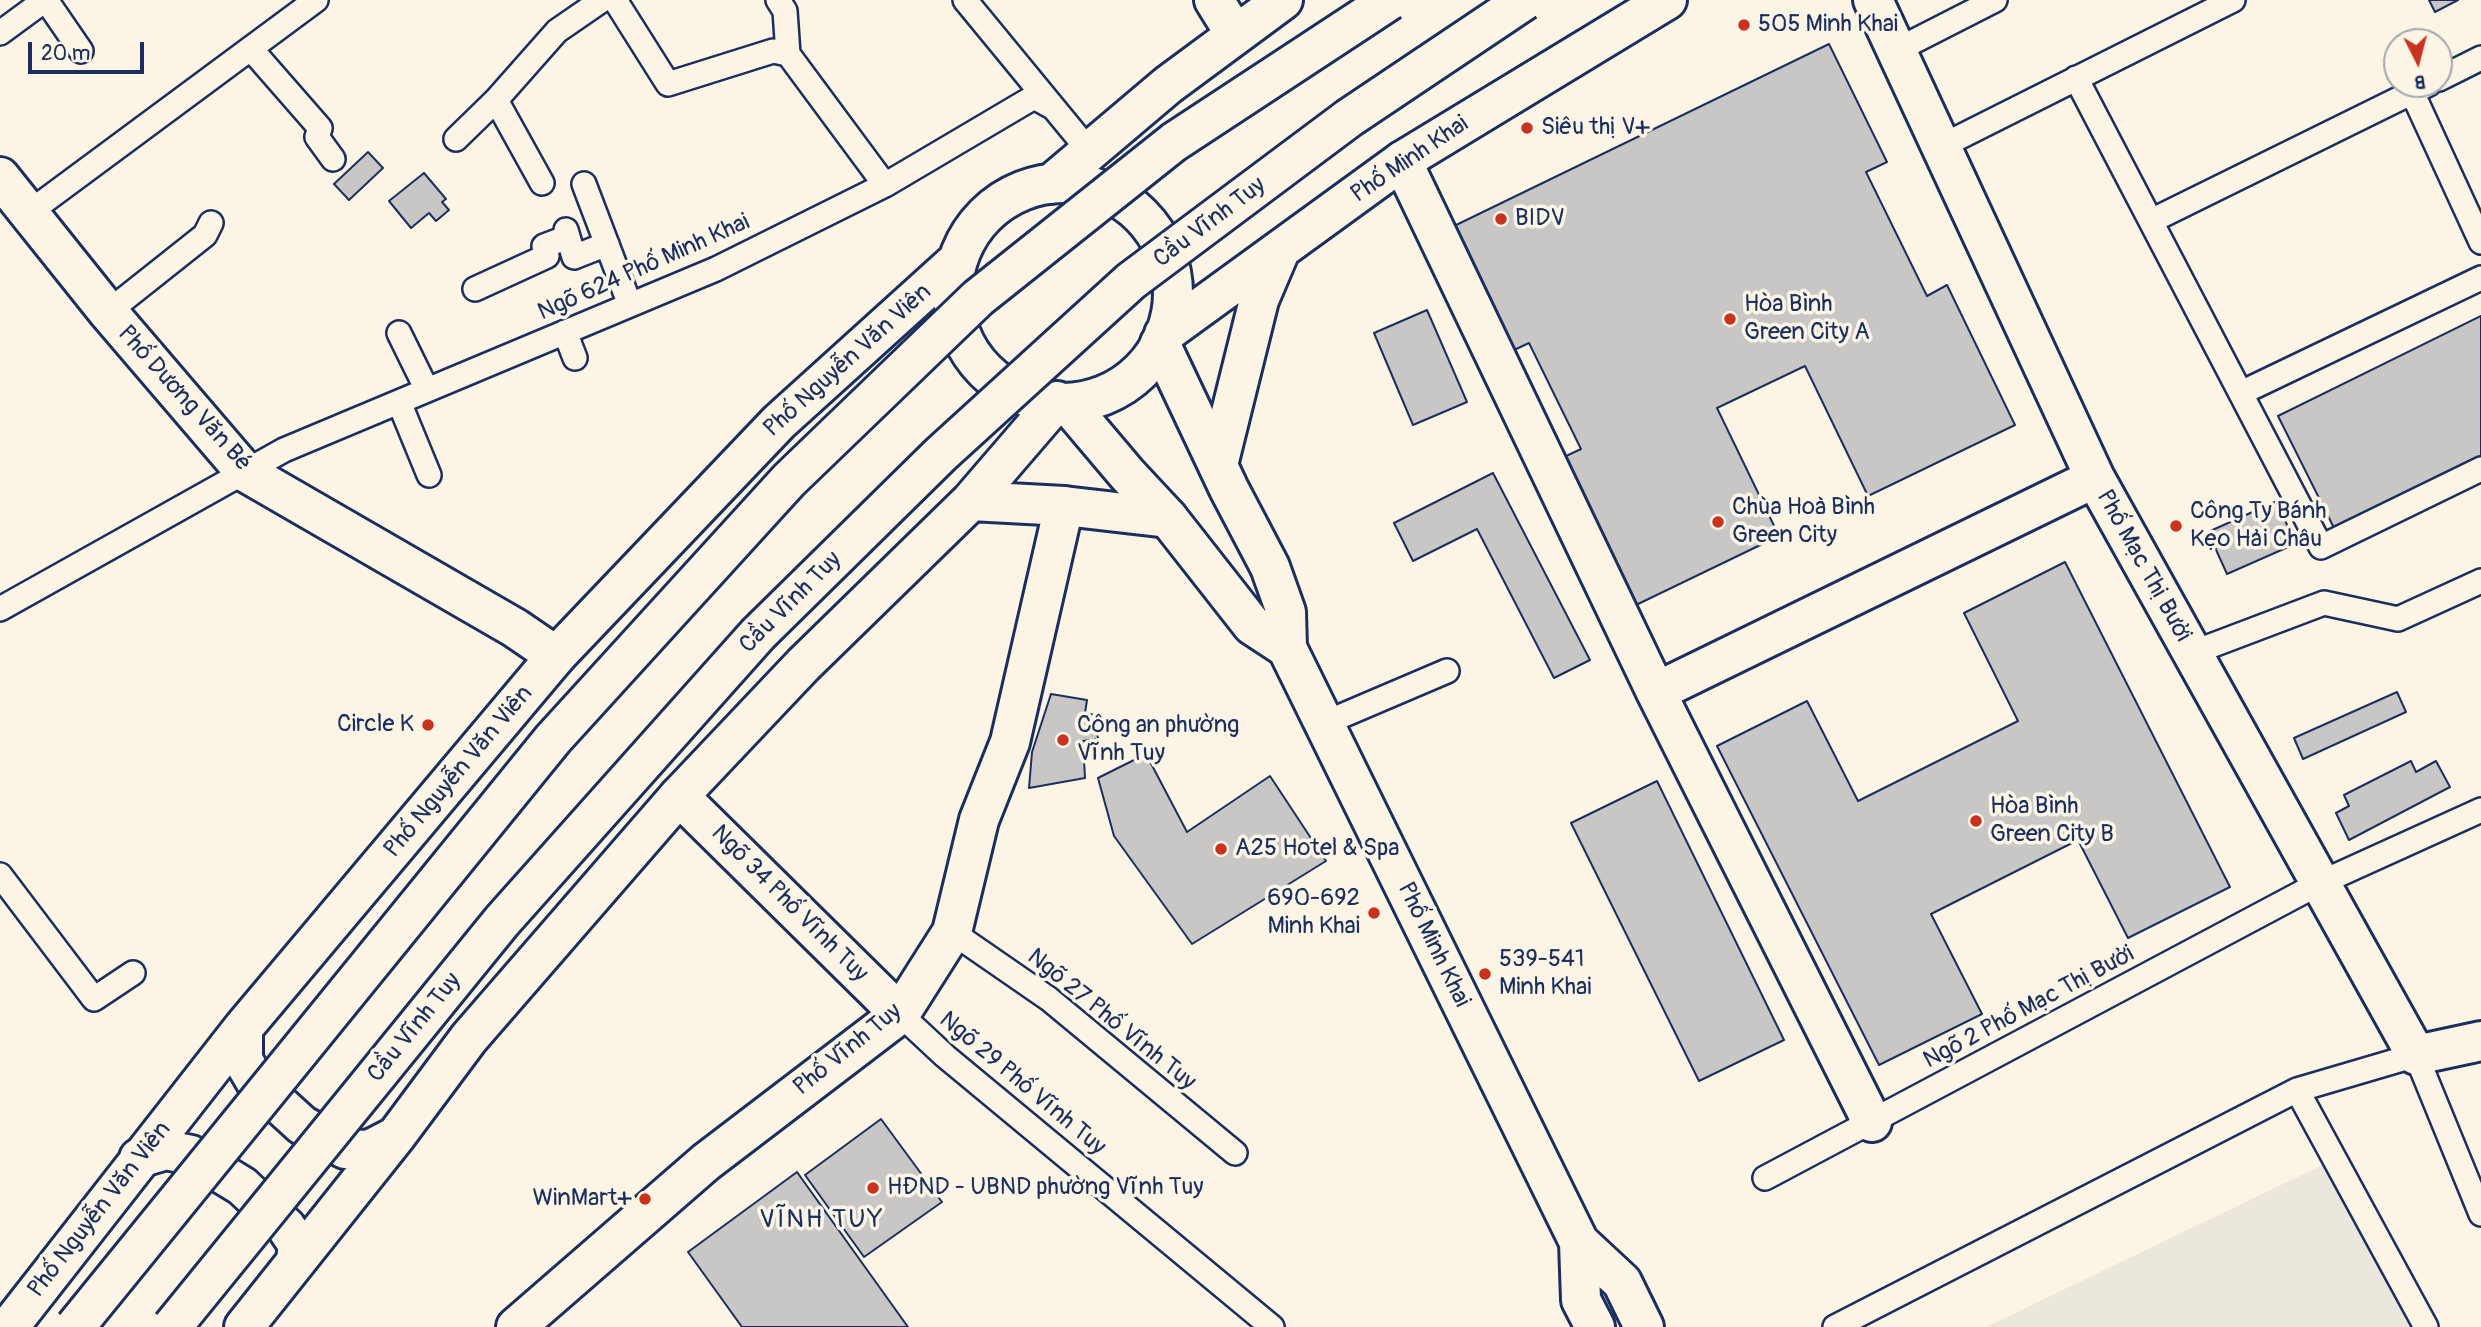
<!DOCTYPE html>
<meta charset="utf-8">
<style>
body{margin:0}
#map{position:relative;width:2481px;height:1327px;overflow:hidden;background:#fcf5e5;font-family:Pangolin,sans-serif}
canvas{display:block}
.north{position:absolute;left:2383px;top:28px;width:70px;height:70px;box-sizing:border-box;background:#fcf5e5;border:2px solid #a2a6af;border-radius:50%;rotate:174deg;font-size:19px;font-weight:700;line-height:28px;text-align:center;color:#1b2f5e}
.north::after{content:'';display:block;margin:auto;width:24px;height:32px;background:#c8321e;clip-path:polygon(50% 0,100% 100%,50% 72%,0 100%)}
.scale{position:absolute;left:28px;top:42px;width:116px;height:32px;box-sizing:border-box;border:4px solid #1b2f5e;border-top:0;padding-left:9px;font-size:21px;line-height:24px;white-space:nowrap;color:#1b2f5e;-webkit-text-stroke:5px #fcf5e5;paint-order:stroke}
</style>
<div id="map">
<canvas width="2481" height="1327"></canvas>
<div class="north">B</div>
<div class="scale">20 m</div>
</div>
<script>
const g = document.querySelector('canvas').getContext('2d');
g.lineJoin = 'round';
function fillPath(path, color) {
  g.fillStyle = color;
  g.fill(path, 'evenodd');
}
function poly(rows) {
  const path = new Path2D();
  for (const r of rows) {
    if (r.length === 3) {
      path.moveTo(r[0] + r[2], r[1]);
      path.arc(r[0], r[1], r[2], 0, 2 * Math.PI);
      continue;
    }
    path.moveTo(r[0], r[1]);
    for (let i = 2; i < r.length; i += 2) path.lineTo(r[i], r[i + 1]);
  }
  return path;
}
function stroke(path, color, width, dash) {
  g.strokeStyle = color;
  g.lineWidth = width;
  g.lineCap = dash ? 'butt' : 'round';
  g.setLineDash(dash || []);
  g.stroke(path);
}
function label(font, color, halo, rows, align = 'center') {
  g.font = font + ' Pangolin,sans-serif';
  g.lineWidth = 7;
  g.setLineDash([]);
  g.textBaseline = 'middle';
  g.strokeStyle = halo;
  g.fillStyle = color;
  for (const [text, x, y, turn = 0] of rows) {
    g.save();
    g.translate(x, y);
    g.rotate((+turn || 0) * Math.PI / 180);
    g.textAlign = isNaN(turn) ? turn : align;
    if (halo) g.strokeText(text, 0, 0);
    g.fillText(text, 0, 0);
    g.restore();
  }
}
fillPath(poly([
 [2339,1157,2421,1327,1986,1327]
]), '#ece7dc');
const building = poly([
 [2429,0,2458,0,2435,12,2429,0],
 [1829,44,1887,162,1866,172,1927,296,1947,285,2015,425,1868,496,1805,366,1717,408,1779,536,1636,605,1564,457,1581,449,1529,343,1512,351,1452,227,1829,44],
 [368,152,383,168,349,200,334,184,368,152],
 [424,173,446,199,442,202,449,210,436,221,429,213,411,228,389,201,424,173],
 [1427,310,1467,402,1413,425,1374,333,1427,310],
 [2481,316,2481,464,2337,534,2278,416,2481,316],
 [1493,473,1590,660,1554,678,1477,529,1413,561,1394,523,1493,473],
 [2277,501,2295,544,2227,574,2208,532,2277,501],
 [2065,562,2230,887,2128,938,2078,840,1931,914,1982,1014,1879,1065,1717,746,1807,701,1858,801,2018,721,1964,613,2065,562],
 [2397,692,2406,712,2303,759,2294,738,2397,692],
 [1051,694,1087,700,1085,713,1095,715,1098,739,1083,741,1085,778,1029,788,1032,752,1051,694],
 [1146,754,1187,832,1270,776,1326,861,1192,944,1114,836,1098,778,1146,754],
 [2411,761,2416,772,2436,761,2450,787,2349,840,2336,813,2349,806,2344,795,2411,761],
 [1657,781,1784,1040,1699,1081,1571,823,1657,781],
 [881,1119,942,1202,864,1257,805,1175,881,1119],
 [797,1172,908,1327,742,1327,688,1252,797,1172]
]);
fillPath(building, '#c8c7c6');
stroke(building, '#1b2f5e', 2);
const lane = poly([
 [46,0,81,51],
 [615,0,668,84,773,51,788,54,885,185],
 [778,0,785,11,788,54],
 [965,0,1090,152],
 [0,33,45,0],
 [251,49,320,128,317,137,333,159],
 [1895,51,1995,0],
 [2076,78,2321,547,2481,469],
 [2439,79,2481,58],
 [2412,92,2481,242],
 [496,100,542,183],
 [456,139,496,100,557,31,602,0],
 [1940,147,2233,0],
 [584,184,630,305],
 [27,214,316,0],
 [2151,221,2429,84],
 [566,230,574,257,607,244],
 [475,289,547,256,544,246,568,237],
 [108,312,205,235,211,223],
 [565,332,575,358],
 [399,333,427,390],
 [2241,393,2481,278],
 [399,402,429,475],
 [0,609,284,450,716,269,885,185,1034,97,1052,107],
 [2192,653,2324,603,2398,619,2481,581],
 [1325,723,1447,671],
 [0,875,94,999,133,973],
 [952,932,1049,999,1235,1153],
 [900,1014,945,1056,1272,1327],
 [2297,1090,2426,1327],
 [1765,1178,2318,884,2481,810],
 [1835,1327,2297,1090,2416,1055,2481,1214]
]);
const street = poly([
 [1214,0,1235,34],
 [1873,0,2095,478,2416,1055,2481,1041],
 [1402,161,1656,692,1872,1122],
 [1656,692,2095,478],
 [679,796,900,1014],
 [516,1327,706,1162,900,1014,952,932,979,820,1010,742,1064,506]
]);
const secondary = poly([
 [0,177,108,312,245,472,515,628,556,656],
 [1160,343,1229,489,1270,567,1286,612,1287,648,1579,1242,1622,1282,1644,1327],
 [1067,403,1127,474,1168,518,1252,625,1287,648],
 [1579,1242,1581,1300,1595,1327]
]);
const primary = poly([
 [1063,293,110],
 [1051,184,1168,85,1283,0],
 [1164,334,1402,161,1667,0],
 [1218,465,1259,300,1279,253],
 [971,501,1064,506,1168,518],
 [243,1028,243,1060,257,1084,302,1125,345,1149,369,1150,396,1136],
 [139,1158,166,1150,191,1155,242,1186,286,1227,298,1245,296,1260],
 [9,1327,243,1028,556,656,779,422,957,261],
 [244,1327,396,1136,469,1038,679,796,803,665,971,501,1057,401]
]);
stroke(lane, '#1b2f5e', 28);
stroke(street, '#1b2f5e', 44);
stroke(secondary, '#1b2f5e', 44);
stroke(primary, '#1b2f5e', 44);
stroke(lane, '#fcf5e5', 23);
stroke(street, '#fcf5e5', 38);
stroke(secondary, '#fcf5e5', 38);
stroke(primary, '#fcf5e5', 38);
const highwayBridge = poly([
 [75,1327,553,739,789,480,978,298,1174,142,1390,0],
 [172,1327,502,921,758,634,941,454,1131,281,1349,118,1525,0]
]);
stroke(highwayBridge, '#1b2f5e', 44, []);
stroke(highwayBridge, '#fcf5e5', 38);
for (const [x, y, r, color] of [
 [1744,25,7,"#c8321e"],
 [1527,128,7,"#c8321e"],
 [1501,219,7,"#c8321e"],
 [1730,319,7,"#c8321e"],
 [1718,522,7,"#c8321e"],
 [2176,526,7,"#c8321e"],
 [428,725,7,"#c8321e"],
 [1063,740,7,"#c8321e"],
 [1976,821,7,"#c8321e"],
 [1221,849,7,"#c8321e"],
 [1374,913,7,"#c8321e"],
 [1485,974,7,"#c8321e"],
 [873,1188,7,"#c8321e"],
 [645,1199,7,"#c8321e"]
]) {
  const dot = new Path2D();
  dot.arc(x, y, r, 0, 2 * Math.PI);
  g.fillStyle = color;
  g.fill(dot);
  stroke(dot, '#fcf5e5', 2.5);
}
label('24px', '#1b2f5e', '#fcf5e5', [
 ["505 Minh Khai",1758,25],
 ["Siêu thị V+",1541,128],
 ["BIDV",1515,219],
 ["Hòa Bình",1744,305],
 ["Green City A",1744,333],
 ["Chùa Hoà Bình",1732,508],
 ["Green City",1732,536],
 ["Công Ty Bánh",2190,512],
 ["Kẹo Hải Châu",2190,540],
 ["Circle K",414,725,"right"],
 ["Công an phường",1077,726],
 ["Vĩnh Tuy",1077,754],
 ["Hòa Bình",1990,807],
 ["Green City B",1990,835],
 ["A25 Hotel & Spa",1235,849],
 ["690-692",1360,899,"right"],
 ["Minh Khai",1360,927,"right"],
 ["539-541",1499,960],
 ["Minh Khai",1499,988],
 ["HĐND - UBND phường Vĩnh Tuy",887,1188],
 ["WinMart+",631,1199,"right"]
], 'left');
label('24px', '#1b2f5e', '#fcf5e5', [
 ["Phố Minh Khai",1410,160,-34],
 ["Cầu Vĩnh Tuy",1210,223,-37],
 ["Ngõ 624 Phố Minh Khai",644,268,-24],
 ["Phố Nguyễn Văn Viên",848,361,-42],
 ["Phố Dương Văn Bé",184,399,48],
 ["Phố Mạc Thị Bưởi",2143,566,61],
 ["Cầu Vĩnh Tuy",791,603,-45],
 ["Phố Nguyễn Văn Viên",459,772,-50],
 ["Ngõ 34 Phố Vĩnh Tuy",789,904,45],
 ["Phố Minh Khai",1433,945,64],
 ["Ngõ 2 Phố Mạc Thị Bưởi",2029,1008,-28],
 ["Ngõ 27 Phố Vĩnh Tuy",1111,1020,39],
 ["Cầu Vĩnh Tuy",415,1028,-51],
 ["Phố Vĩnh Tuy",848,1050,-39],
 ["Ngõ 29 Phố Vĩnh Tuy",1022,1084,40],
 ["Phố Nguyễn Văn Viên",100,1210,-52]
]);
g.letterSpacing = '2px';
label('26px', '#1b2f5e', '#fcf5e5', [
 ["VĨNH TUY",822,1220]
]);
g.letterSpacing = '0px';
</script>
